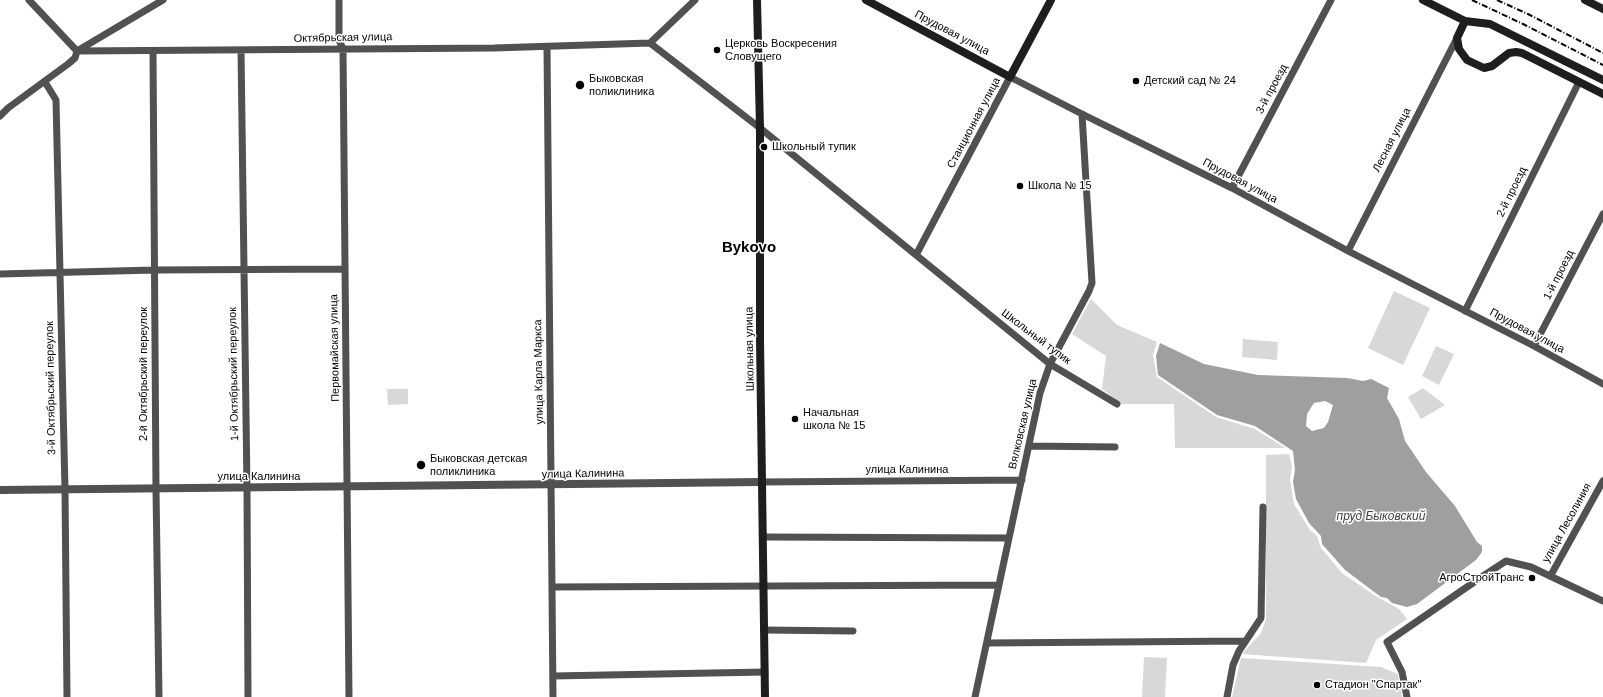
<!DOCTYPE html>
<meta charset="utf-8">
<style>
body{margin:0}
canvas{display:block;background:#fff}
</style>
<canvas width="1603" height="697"></canvas>
<script>
const g = document.querySelector('canvas').getContext('2d');
g.lineJoin = 'round';
function fillPath(path, color) {
  g.fillStyle = color;
  g.fill(path, 'evenodd');
}
function poly(rows) {
  const path = new Path2D();
  for (const r of rows) {
    path.moveTo(r[0], r[1]);
    for (let i = 2; i < r.length; i += 2) path.lineTo(r[i], r[i + 1]);
  }
  return path;
}
function stroke(path, color, width, dash) {
  g.strokeStyle = color;
  g.lineWidth = width;
  g.lineCap = dash ? 'butt' : 'round';
  g.setLineDash(dash || []);
  g.stroke(path);
}
function label(font, color, halo, rows, align = 'center') {
  g.font = font + ' Helvetica,sans-serif';
  g.lineWidth = 3;
  g.setLineDash([]);
  g.textBaseline = 'middle';
  g.strokeStyle = halo;
  g.fillStyle = color;
  for (const [text, x, y, turn = 0] of rows) {
    g.save();
    g.translate(x, y);
    g.rotate((+turn || 0) * Math.PI / 180);
    g.textAlign = isNaN(turn) ? turn : align;
    if (halo) g.strokeText(text, 0, 0);
    g.fillText(text, 0, 0);
    g.restore();
  }
}
fillPath(poly([
 [1394,291,1430,308,1403,365,1368,348],
 [1091,299,1117,325,1157,342,1153,355,1157,377,1216,417,1255,429,1285,448,1175,448,1174,404,1122,404,1102,389,1106,356,1072,334],
 [1243,339,1278,342,1277,360,1242,357],
 [1436,346,1454,354,1439,385,1422,376],
 [1423,388,1445,405,1421,419,1408,397],
 [387,389,408,389,408,404,388,405],
 [1289,454,1292,466,1290,479,1294,504,1310,530,1317,536,1321,548,1342,573,1374,595,1399,609,1407,619,1376,640,1366,663,1242,654,1261,633,1266,619,1266,455],
 [1144,657,1167,658,1165,697,1142,697],
 [1241,658,1381,667,1398,674,1402,697,1232,697]
]), '#d8d8d8');
fillPath(poly([
 [1160,343,1204,364,1258,375,1347,378,1363,381,1371,379,1389,388,1387,398,1399,419,1405,441,1426,472,1455,506,1477,542,1482,546,1482,552,1476,560,1417,604,1407,607,1392,603,1387,598,1381,597,1345,570,1322,544,1321,536,1309,523,1296,499,1293,482,1295,470,1293,451,1255,426,1217,415,1158,375,1156,356],
 [1325,401,1333,405,1328,422,1324,428,1312,431,1306,426,1307,414,1314,403]
]), '#9f9f9f');
stroke(poly([
 [29,0,77,51],
 [339,0,339,40,343,49,349,697],
 [650,43,760,128,1050,364,1117,404],
 [547,47,553,697],
 [241,50,247,488,248,697],
 [77,51,494,48,650,43,695,0],
 [77,51,163,0],
 [153,51,156,489,159,697],
 [45,82,56,100,65,490,67,697],
 [0,116,8,108,68,64,75,58,77,51],
 [1232,188,1331,0],
 [1348,251,1457,38],
 [916,255,1010,77,1082,114,1232,188,1348,251,1534,346,1603,384],
 [0,274,154,270,345,269],
 [1465,311,1579,82],
 [1534,346,1603,214],
 [1029,446,1115,447],
 [762,482,1022,480],
 [763,537,1009,538],
 [1551,575,1603,481],
 [552,587,998,585],
 [764,630,853,631],
 [987,643,1245,641],
 [553,676,765,672],
 [975,697,1040,393,1050,364,1089,291,1092,283,1082,114],
 [1227,697,1233,665,1239,651,1261,618,1263,507],
 [1407,697,1402,672,1387,642,1483,576,1506,561,1531,567,1603,601]
]), '#515151', 7);
stroke(poly([
 [0,490,762,482]
]), '#515151', 8);
stroke(poly([
 [757,0,760,128,760,340,765,697],
 [866,0,1010,77,1051,0],
 [1423,0,1465,21,1490,24,1603,80],
 [1585,0,1603,9],
 [1465,21,1457,38,1459,49,1467,60,1484,68,1492,66,1509,53,1516,52,1522,53,1603,94]
]), '#1e1e1e', 8);
stroke(poly([
 [1472,0,1523,24,1603,65],
 [1497,0,1528,14,1603,53]
]), '#000', 2, [6, 2, 1, 2]);
for (const [x, y, r, color] of [
 [717,50,4,"#000"],
 [1136,81,4,"#000"],
 [580,85,5,"#000"],
 [764,147,4,"#000"],
 [1020,186,4,"#000"],
 [795,419,4,"#000"],
 [421,465,5,"#000"],
 [1532,578,4,"#000"],
 [1317,685,4,"#000"]
]) {
  const dot = new Path2D();
  dot.arc(x, y, r, 0, 2 * Math.PI);
  g.fillStyle = color;
  g.fill(dot);
  stroke(dot, '#fff', 1.5);
}
label('11px', '#000', '#fff', [
 ["Прудовая улица",952,33,28],
 ["Октябрьская улица",343,38,-1],
 ["3-й проезд",1272,89,-62],
 ["Станционная улица",974,123,-62],
 ["Лесная улица",1392,140,-63],
 ["Прудовая улица",1240,181,28],
 ["2-й проезд",1512,192,-64],
 ["1-й проезд",1559,275,-63],
 ["Прудовая улица",1527,331,28],
 ["Школьный тупик",1036,337,37],
 ["Первомайская улица",335,348,-91],
 ["Школьная улица",750,349,-91],
 ["улица Карла Маркса",539,372,-91],
 ["2-й Октябрьский переулок",144,374,-90],
 ["1-й Октябрьский переулок",234,374,-91],
 ["3-й Октябрьский переулок",51,388,-91],
 ["Вялковская улица",1023,424,-77],
 ["улица Калинина",907,470],
 ["улица Калинина",583,474,-1],
 ["улица Калинина",259,477],
 ["улица Лесолиния",1567,523,-61]
]);
label('11px', '#000', '#fff', [
 ["Церковь Воскресения",725,44],
 ["Словущего",725,57],
 ["Быковская",589,79],
 ["поликлиника",589,92],
 ["Детский сад № 24",1144,81],
 ["Школьный тупик",772,147],
 ["Школа № 15",1028,186],
 ["Начальная",803,413],
 ["школа № 15",803,426],
 ["Быковская детская",430,459],
 ["поликлиника",430,472],
 ["АгроСтройТранс",1524,578,"right"],
 ["Стадион \"Спартак\"",1325,685]
], 'left');
label('italic 12px', '#404040', '#fff', [
 ["пруд Быковский",1381,517]
]);
label('bold 15px', '#000', '#fff', [
 ["Bykovo",749,248]
]);
</script>
